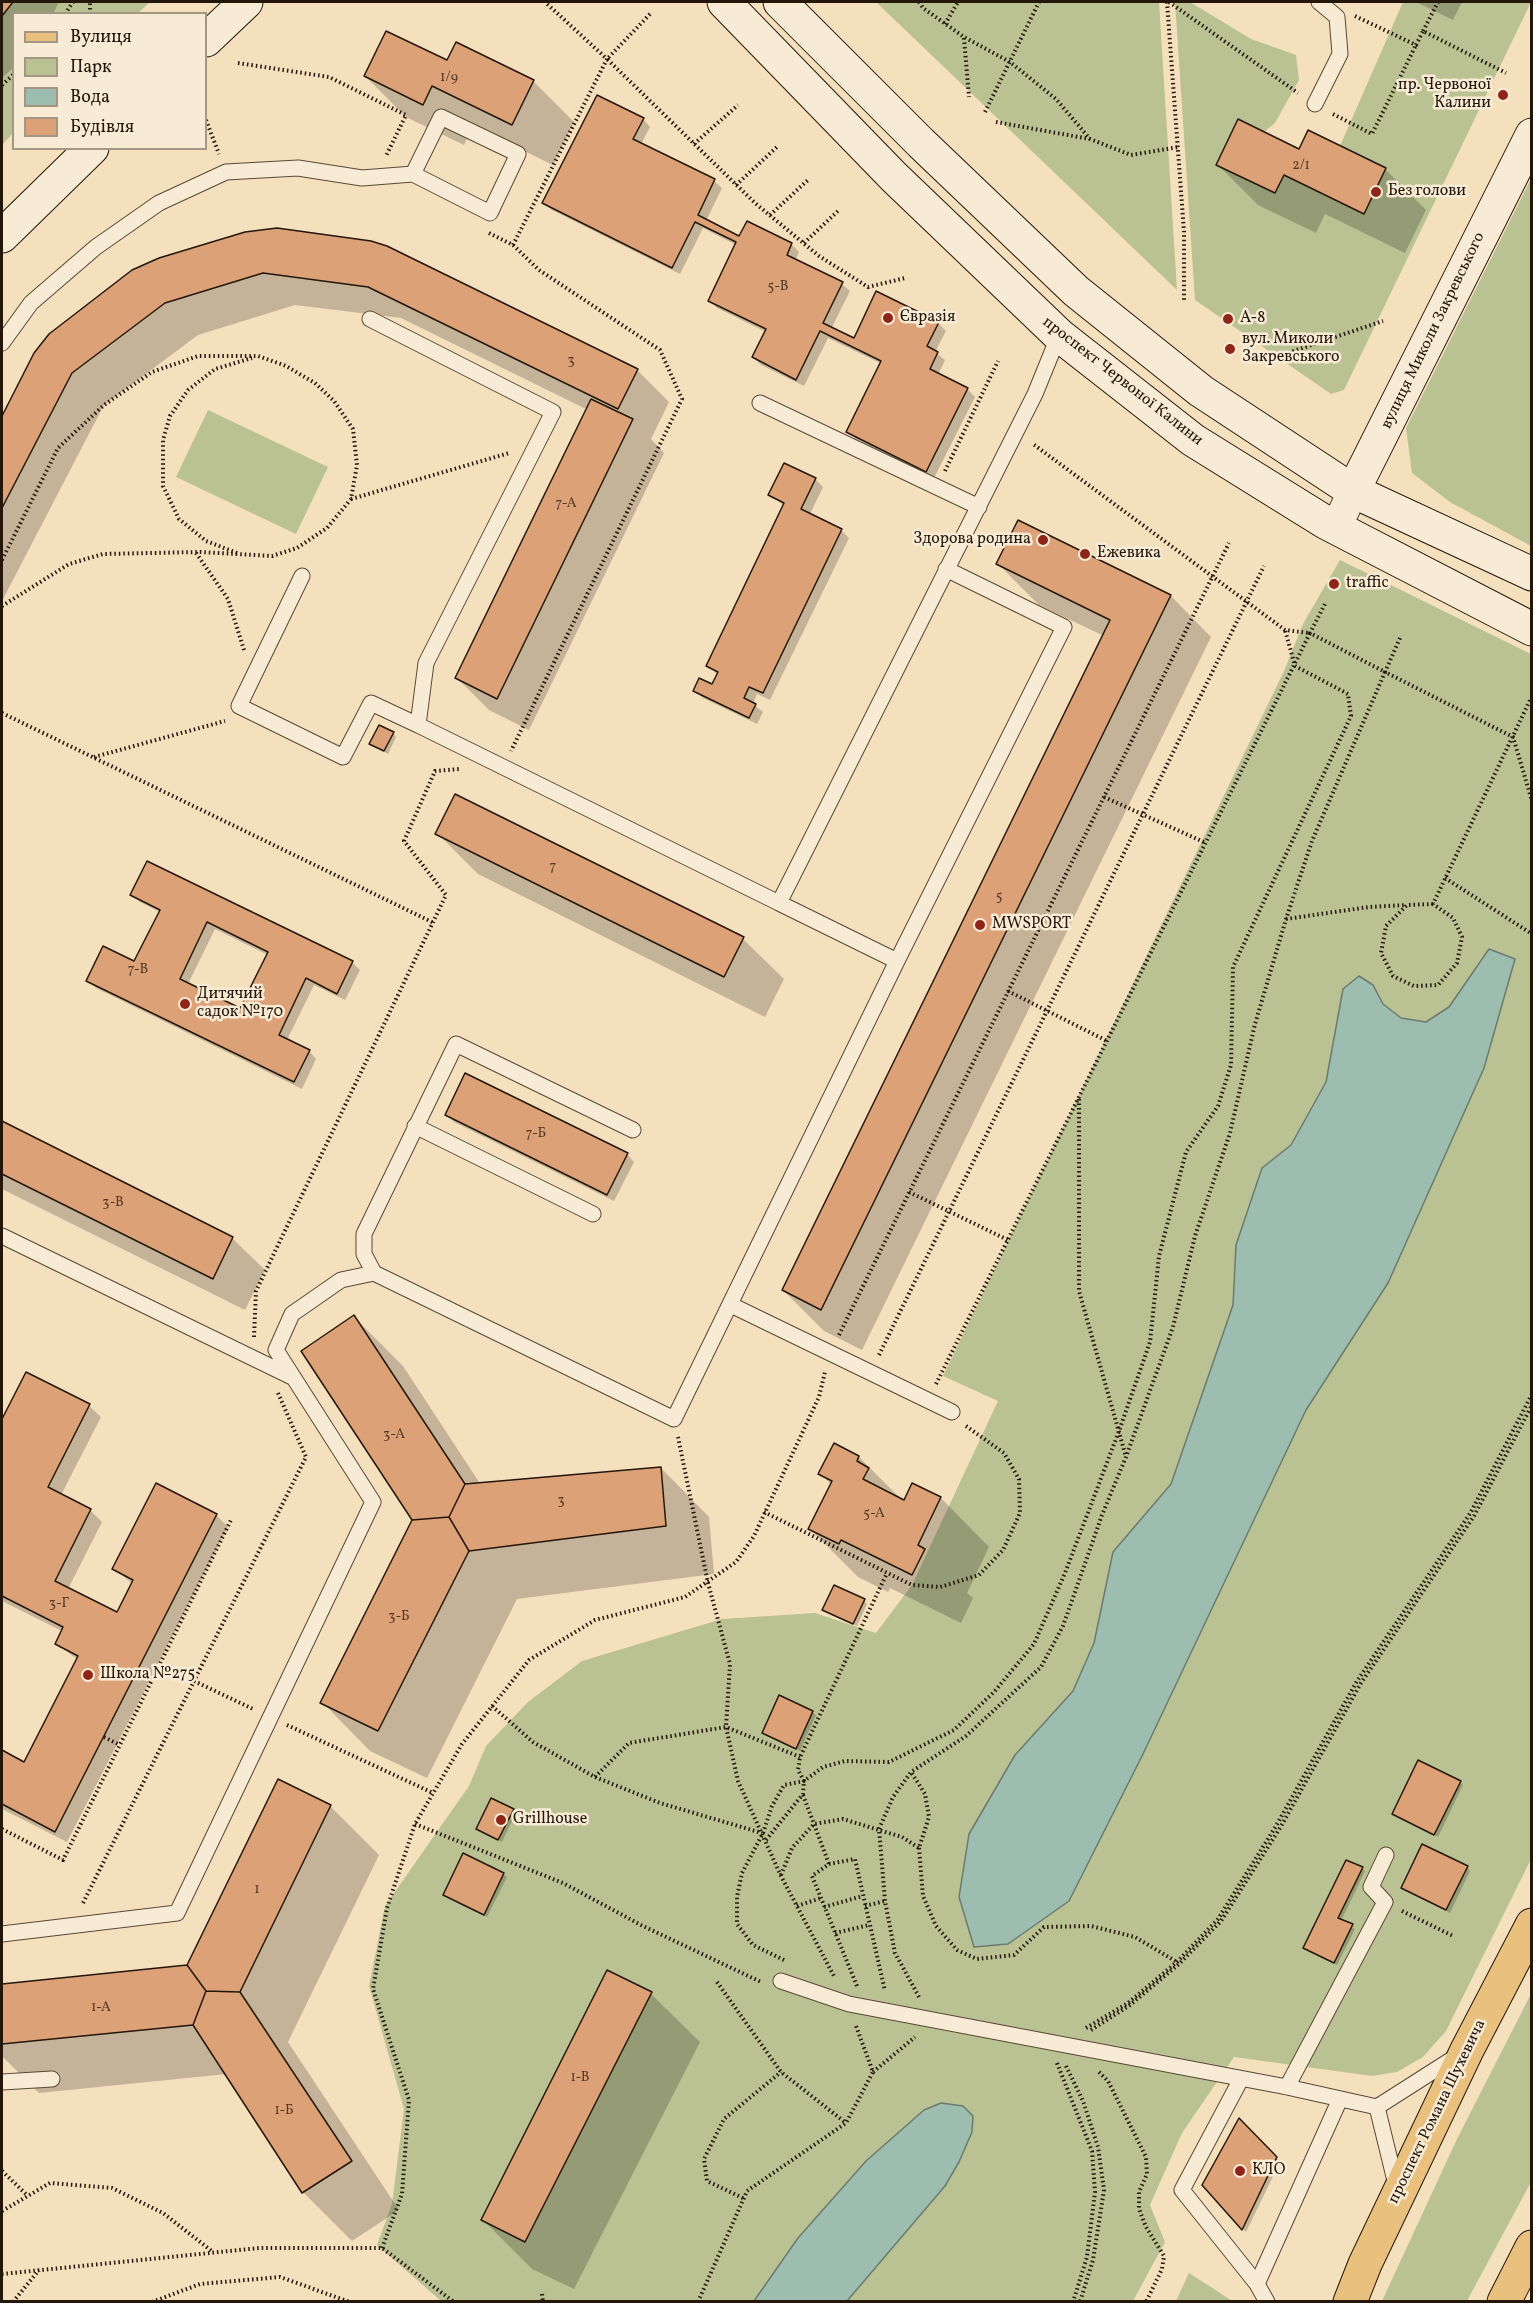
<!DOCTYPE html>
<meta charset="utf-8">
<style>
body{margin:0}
#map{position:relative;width:1533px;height:2303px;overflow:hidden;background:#f5e0be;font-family:Vollkorn,serif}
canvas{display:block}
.frame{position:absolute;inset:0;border:3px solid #24170a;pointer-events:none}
.legend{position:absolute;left:12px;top:12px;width:195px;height:138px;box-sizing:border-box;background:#f8ebd5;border:2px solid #a39684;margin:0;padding:8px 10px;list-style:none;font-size:18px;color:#24170a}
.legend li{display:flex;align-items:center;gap:12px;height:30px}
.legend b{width:30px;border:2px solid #a39684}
</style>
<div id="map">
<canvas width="1533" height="2303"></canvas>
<div class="frame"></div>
<ul class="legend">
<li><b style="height:8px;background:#eac07f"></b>Вулиця</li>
<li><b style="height:16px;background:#bac293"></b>Парк</li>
<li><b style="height:16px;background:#9cbdb0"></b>Вода</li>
<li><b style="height:16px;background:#dda178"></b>Будівля</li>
</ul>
</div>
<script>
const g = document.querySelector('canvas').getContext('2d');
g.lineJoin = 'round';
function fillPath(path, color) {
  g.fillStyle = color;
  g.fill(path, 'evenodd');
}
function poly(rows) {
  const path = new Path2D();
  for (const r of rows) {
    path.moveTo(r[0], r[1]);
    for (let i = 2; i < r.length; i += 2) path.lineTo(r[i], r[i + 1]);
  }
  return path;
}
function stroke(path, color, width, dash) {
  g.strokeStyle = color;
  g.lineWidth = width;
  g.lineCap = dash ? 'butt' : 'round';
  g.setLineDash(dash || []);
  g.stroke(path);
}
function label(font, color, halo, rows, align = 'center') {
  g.font = font + ' Vollkorn,serif';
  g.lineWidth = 5;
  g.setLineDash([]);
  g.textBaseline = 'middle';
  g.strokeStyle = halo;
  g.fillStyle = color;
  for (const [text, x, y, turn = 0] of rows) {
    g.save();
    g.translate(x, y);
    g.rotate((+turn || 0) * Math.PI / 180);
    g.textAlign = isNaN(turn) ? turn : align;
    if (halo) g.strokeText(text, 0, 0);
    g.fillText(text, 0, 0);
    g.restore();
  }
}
fillPath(poly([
 [13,2,150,2,138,13,14,14,13,133,2,145,2,16],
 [876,2,1159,2,1177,290],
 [1175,2,1190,2,1251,39,1296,55,1299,80,1275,123,1264,132,1238,119,1216,165,1274,193,1284,175,1364,213,1386,168,1340,146,1403,2,1531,2,1344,390,1331,394,1195,300],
 [1531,179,1531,546,1450,502,1412,473,1406,428],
 [208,410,328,467,296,534,176,477],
 [1340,560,1531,654,1531,1859,1446,2031,1423,2057,1397,2072,1372,2076,1234,2057,1182,2133,1150,2205,1165,2242,1133,2301,441,2301,377,2245,392,2204,404,2109,369,1986,385,1906,469,1786,486,1746,528,1702,582,1661,722,1619,815,1613,876,1633,912,1585,998,1401,943,1376,1284,671,1303,624],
 [1531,1994,1531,2182,1467,2301,1382,2301,1457,2139],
 [1189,2273,1214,2289,1232,2301,1176,2301]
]), '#bac293');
const water = poly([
 [1489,949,1515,959,1484,1068,1388,1283,1306,1410,1143,1754,1069,1901,1008,1944,974,1947,959,1897,969,1834,1015,1755,1073,1691,1094,1643,1113,1552,1171,1484,1233,1305,1236,1245,1262,1168,1291,1145,1326,1082,1343,989,1359,976,1373,985,1383,1004,1401,1018,1426,1022,1449,1007,1489,949],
 [941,2103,963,2106,973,2116,972,2132,959,2162,945,2186,847,2301,754,2301,798,2238,866,2161,924,2110,941,2103]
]);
fillPath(water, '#9cbdb0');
stroke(water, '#6c7b6e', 1.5);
fillPath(poly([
 [2,2,59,2,53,14,14,14,14,67,2,78],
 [1416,2,1462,2,1453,20],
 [448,63,533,81,574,122,553,165,473,126,464,145,406,117,365,76],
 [643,119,650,127,641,144,714,181,722,188,706,221,740,238,747,223,791,244,799,252,795,261,842,284,850,291,831,329,855,340,938,323,946,331,935,352,945,360,938,375,967,389,975,397,934,478,856,439,848,432,882,364,828,338,804,386,761,365,753,357,766,332,717,308,710,300,736,245,703,228,680,274,552,210,544,203],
 [1300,151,1385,169,1426,210,1405,253,1325,214,1316,233,1258,205,1217,164],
 [246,233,637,370,669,402,651,439,664,453,529,730,489,710,457,678,588,410,401,318,295,305,198,335,104,405,2,601,2,419,35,354],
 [785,465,815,479,823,487,810,514,841,530,849,538,770,700,757,694,753,704,763,712,757,724,703,698,695,691,713,686,718,675,708,666,785,506,770,495],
 [998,564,1171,596,1211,637,862,1350,824,1331,783,1290,1104,636,1039,605],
 [393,733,396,737,388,754,371,744],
 [437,833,743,939,784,979,765,1017,478,874],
 [132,895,352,962,360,970,345,1000,314,985,287,1040,309,1051,316,1059,302,1089,96,988,88,980,135,963,160,912,140,902],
 [215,929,268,955,241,1010,188,984],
 [447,1115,627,1154,634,1162,614,1201,454,1122],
 [2,1123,232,1238,265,1270,245,1310,2,1189],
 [354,1317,403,1366,481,1485,661,1468,709,1517,714,1574,517,1599,427,1778,370,1751,322,1702,414,1520],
 [26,1374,89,1406,101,1417,61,1495,90,1510,102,1522,68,1589,117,1614,133,1584,114,1569,216,1515,228,1527,67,1842,2,1809,2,1752,25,1764,78,1660,56,1643,62,1631,2,1601,2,1422],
 [859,1457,902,1500,905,1502,913,1485,941,1498,989,1547,967,1593,973,1598,961,1623,890,1588,888,1592,858,1577,810,1529,832,1485,820,1474],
 [864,1600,867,1604,857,1626,824,1609],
 [812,1712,816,1715,800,1751,764,1733],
 [1460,1782,1463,1785,1438,1837,1394,1814],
 [330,1806,379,1855,288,2042,399,2210,352,2241,303,2192,227,2074,39,2093,2,2056,2,1986,188,1966],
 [513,1810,516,1813,502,1842,477,1829],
 [1467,1867,1470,1871,1450,1913,1402,1887],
 [1362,1868,1365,1871,1341,1921,1355,1929,1337,1965,1305,1948],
 [503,1874,507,1877,487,1917,445,1895],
 [651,1994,700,2042,574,2289,532,2269,483,2220],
 [1239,2120,1280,2162,1246,2232,1203,2185]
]), '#0003');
const building = poly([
 [2,2,13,2,2,16,2,2],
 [386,31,447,60,456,42,534,80,512,125,432,86,423,105,364,76,386,31],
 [597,95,644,118,633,139,715,179,698,215,739,236,747,221,792,243,787,255,843,282,823,323,854,338,876,291,939,322,927,346,938,352,930,369,968,388,926,472,846,432,881,361,820,331,796,380,752,357,766,329,708,301,736,242,695,222,672,268,542,203,597,95],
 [1238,119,1299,149,1308,130,1386,168,1364,214,1284,175,1275,193,1216,165,1238,119],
 [277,228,371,241,387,246,638,369,618,409,368,287,263,273,165,303,72,373,2,508,2,416,34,353,49,334,132,270,159,258,245,232,277,228],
 [591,399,633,419,497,699,455,678,591,399],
 [784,463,816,478,801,509,842,529,763,693,749,687,744,698,756,704,749,718,693,691,699,678,712,684,718,672,706,666,784,503,768,495,784,463],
 [1018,520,1171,595,821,1310,782,1290,1110,620,996,564,1018,520],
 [379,725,394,732,384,751,369,744,379,725],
 [455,794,744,937,724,977,435,834,455,794],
 [147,861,353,961,337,994,306,978,279,1035,310,1050,294,1082,86,981,103,946,134,961,160,910,130,895,147,861],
 [207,922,268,952,240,1008,180,979,207,922],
 [465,1073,628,1153,607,1195,445,1115,465,1073],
 [2,1121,233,1237,213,1279,2,1174,2,1121],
 [354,1315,465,1484,449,1517,412,1520,301,1351,354,1315],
 [26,1372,90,1404,48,1487,91,1509,55,1581,117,1612,133,1580,112,1569,156,1483,217,1514,55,1832,2,1804,2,1750,24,1762,78,1656,55,1644,63,1627,2,1596,2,1419,26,1372],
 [834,1443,859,1456,857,1461,869,1468,863,1479,904,1500,912,1483,941,1497,918,1545,925,1549,912,1575,841,1540,839,1544,808,1529,832,1481,818,1474,834,1443],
 [661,1467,666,1526,469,1551,449,1517,465,1484,661,1467],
 [449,1517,469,1551,378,1731,320,1703,412,1520,449,1517],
 [834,1585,865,1599,853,1624,822,1610,834,1585],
 [779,1695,813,1711,796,1749,762,1733,779,1695],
 [1418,1760,1461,1781,1434,1835,1392,1814,1418,1760],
 [278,1779,331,1805,240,1992,206,1991,187,1965,278,1779],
 [491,1798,514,1809,498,1840,476,1829,491,1798],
 [1422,1844,1468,1866,1446,1910,1401,1888,1422,1844],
 [463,1853,504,1873,484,1915,443,1895,463,1853],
 [1346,1860,1363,1867,1338,1918,1353,1924,1334,1963,1303,1948,1346,1860],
 [187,1965,206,1991,193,2025,2,2044,2,1984,187,1965],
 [607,1970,652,1992,525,2242,481,2220,607,1970],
 [206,1991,240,1992,352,2161,302,2193,193,2025,206,1991],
 [1239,2118,1277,2157,1242,2230,1202,2185,1239,2118]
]);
fillPath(building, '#dda178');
stroke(building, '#24170a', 1.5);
const lane = poly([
 [1315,104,1340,54,1337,17,1319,2],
 [370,319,553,412,426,663,418,725,779,903],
 [2,343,31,303,96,247,159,203,226,172,298,168,362,178,413,174,490,213,518,154,441,117,413,174],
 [760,403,979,507],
 [302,576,239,706,343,757,371,703,418,725],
 [897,961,1064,627,946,569],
 [415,1126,593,1214],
 [633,1130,456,1044,364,1234,364,1254,374,1273,674,1419,897,961,779,903,1035,394,1059,335],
 [2,1236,294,1378],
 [731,1305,952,1412],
 [2,1934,177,1913,373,1502,276,1350,292,1314,341,1280,374,1273],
 [781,1981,849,2004,1287,2087,1377,2107,1457,2056],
 [1241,2079,1182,2190,1257,2284,1267,2302],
 [2,2082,52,2079],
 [1287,2087,1385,1902,1371,1887,1386,1855],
 [1377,2107,1397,2189],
 [1257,2284,1340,2099]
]);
const street = poly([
 [1336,528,1353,491]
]);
const secondary = poly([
 [724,2,894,177,1059,335,1193,440,1325,522,1532,629],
 [780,2,921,143,1076,291,1201,391,1353,491,1532,574],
 [206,40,246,2],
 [2,236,92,148],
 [1353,491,1532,135]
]);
const primary = poly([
 [1350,2302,1365,2264,1467,2050,1532,1925],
 [1504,2302,1532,2247]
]);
stroke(lane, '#584937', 17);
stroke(street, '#584937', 32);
stroke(secondary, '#24170a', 35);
stroke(primary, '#24170a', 35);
stroke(poly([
 [919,2,923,8,964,37,1010,62,1056,99,1090,139,1131,155,1178,147],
 [1167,2,1184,232,1184,300],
 [1169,2,1298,93],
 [65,14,73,2],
 [90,14,90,2],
 [650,14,607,59,755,203,819,256,868,287,905,278],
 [1355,16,1416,45,1423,31,1506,73],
 [945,24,958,2],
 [1423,31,1438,2],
 [964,38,969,97],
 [238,63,329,77,406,115,386,156],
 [2,85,14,74],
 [985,112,1039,2],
 [1333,114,1372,134,1416,45],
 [206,120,219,154],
 [996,122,1090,139],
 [694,144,738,105],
 [736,185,778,146],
 [770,215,809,179],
 [489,233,513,245,539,270,660,350,682,399,511,751],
 [804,243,839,210],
 [513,245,607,59,545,2],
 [1267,360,1383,321],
 [945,471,998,361],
 [351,499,509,453],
 [196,553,228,599,244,650],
 [237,553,206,541,179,519,163,486,163,440,170,416,188,390,215,369,252,358],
 [2,560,58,448,104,405,152,372,198,356,258,356,286,366,315,383,334,401,353,429,357,465,351,499,327,528,297,548,272,556,200,552,103,554,69,564,2,606],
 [1400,638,1385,672,1513,737,1532,801],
 [2,713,434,923],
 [94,757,225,721],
 [1104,797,1206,843],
 [1445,878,1532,934],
 [1433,904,1407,905,1386,926,1381,953,1393,976,1414,986,1438,985,1457,963,1462,937,1453,918,1433,904,1530,700],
 [1286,919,1369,907,1406,905],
 [1008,991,1107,1041],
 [1079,1099,1079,1291,1126,1457],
 [909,1192,1008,1240],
 [839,1335,1229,543],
 [254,1337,256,1291,446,895,404,841,435,771,459,769],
 [879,1355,1264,566],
 [936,1384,1310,633,1285,630,1033,444],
 [678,1437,708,1583,730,1664,726,1727,738,1781,781,1876,835,1978],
 [764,1512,912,1585,940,1587,979,1575,1003,1550,1020,1513,1019,1479,1004,1453,966,1426],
 [194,1681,253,1709],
 [492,1706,533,1742,595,1777,660,1803,762,1833],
 [287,1725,433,1793],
 [104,1737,120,1745],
 [595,1777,629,1743,726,1727,800,1757],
 [803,1795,829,1864],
 [415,1824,563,1883,641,1925,761,1982],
 [2,1829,63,1860,232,1518],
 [766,1840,803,1794,804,1781,798,1770,800,1757,887,1573],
 [919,1848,923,1896,936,1926,957,1950,977,1959,1014,1955,1044,1927,1091,1926,1135,1937,1177,1962],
 [781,1875,792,1848,814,1824,843,1819,902,1837,919,1848,929,1817,925,1794,911,1772],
 [83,1903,306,1457,278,1393],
 [797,1906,821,1898],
 [865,1906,885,1901],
 [824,1907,863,1896],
 [1402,1911,1453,1936],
 [835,1933,869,1925],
 [784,1960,753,1945,737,1924,737,1897,742,1873,763,1833,772,1806,784,1785,804,1781,823,1767,845,1761,889,1762,954,1730,994,1692,1034,1644,1065,1573,1119,1431,1150,1342,1159,1256,1186,1152,1218,1106,1231,1065,1233,967,1351,716,1348,694,1295,666,1285,630],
 [717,1982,781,2072,846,2123],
 [857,1986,812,1876,829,1864,855,1859,885,1991],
 [919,1997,895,1953,885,1901,879,1829,893,1797,911,1772,966,1736,1041,1667,1063,1626,1102,1515,1126,1457,1173,1327,1195,1236,1230,1133,1255,1024,1286,919,1312,841,1385,672,1310,633,1326,602],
 [1086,2028,1128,2003,1177,1962,1218,1919,1276,1826,1357,1681,1471,1512,1532,1394],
 [1091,2030,1130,2005,1179,1964,1221,1921,1280,1828,1361,1683,1474,1516,1532,1405],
 [1057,2063,1092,2151,1095,2192,1087,2257,1073,2302],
 [1066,2066,1083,2101,1098,2147,1104,2190,1093,2260,1080,2302],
 [873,2072,915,2037],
 [1099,2072,1108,2081,1146,2157,1147,2174,1139,2192,1139,2209,1146,2227,1164,2256,1162,2269,1146,2302],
 [2,2171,28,2196],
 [743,2198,707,2181,704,2159,724,2119,781,2072],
 [2,2211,50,2183,112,2188,163,2213,213,2252],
 [382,2248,402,2194,409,2100,373,1989,387,1908,415,1824,462,1744,529,1660,595,1620,685,1597,736,1562,754,1536,819,1397,825,1372],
 [2,2274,259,2248,382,2248,454,2302],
 [542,2294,543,2302],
 [13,2302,39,2270],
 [152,2302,200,2284,280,2277,350,2302],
 [698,2302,747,2191,846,2123,873,2072,856,2026]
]), '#24170a', 4, [1.5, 3]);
stroke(lane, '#f8ebd5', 15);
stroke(street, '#f8ebd5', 30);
stroke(secondary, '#f8ebd5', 33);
stroke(primary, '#eac07f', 33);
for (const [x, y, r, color] of [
 [1503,95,6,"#8f2418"],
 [1376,192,6,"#8f2418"],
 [888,318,6,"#8f2418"],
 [1228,319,6,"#8f2418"],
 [1230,349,6,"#8f2418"],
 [1043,540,6,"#8f2418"],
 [1085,554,6,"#8f2418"],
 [1334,584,6,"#8f2418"],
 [980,925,6,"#8f2418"],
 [185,1004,6,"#8f2418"],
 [88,1675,6,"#8f2418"],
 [501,1820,6,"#8f2418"],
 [1240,2171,6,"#8f2418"]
]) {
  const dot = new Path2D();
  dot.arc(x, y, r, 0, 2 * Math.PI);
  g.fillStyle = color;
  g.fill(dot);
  stroke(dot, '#f8ebd5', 2);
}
label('14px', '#523a26', null, [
 ["1/9",449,78],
 ["2/1",1301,166],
 ["5-В",778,287],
 ["3",571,361],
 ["7-А",566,504],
 ["7",553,867],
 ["5",999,897],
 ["7-В",138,970],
 ["7-Б",536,1134],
 ["3-В",113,1203],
 ["3-А",394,1435],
 ["3",561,1501],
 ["5-А",874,1514],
 ["3-Г",59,1604],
 ["3-Б",399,1617],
 ["1",257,1890],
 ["1-А",101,2008],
 ["1-В",580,2078],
 ["1-Б",284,2111]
]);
label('16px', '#24170a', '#f8ebd5', [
 ["пр. Червоної",1491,86,"right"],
 ["Калини",1491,104,"right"],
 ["Без голови",1388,192],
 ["Євразія",900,318],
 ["А-8",1240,319],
 ["вул. Миколи",1242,340],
 ["Закревського",1242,358],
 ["Здорова родина",1031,540,"right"],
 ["Ежевика",1097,554],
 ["traffic",1346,584],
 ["MWSPORT",992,925],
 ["Дитячий",197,995],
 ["садок №170",197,1013],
 ["Школа №275",100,1675],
 ["Grillhouse",513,1820],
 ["КЛО",1252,2171]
], 'left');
label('16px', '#24170a', '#f8ebd5', [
 ["вулиця Миколи Закревського",1434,331,-64],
 ["проспект Червоної Калини",1122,382,38],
 ["проспект Романа Шухевича",1438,2112,-64]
]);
</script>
